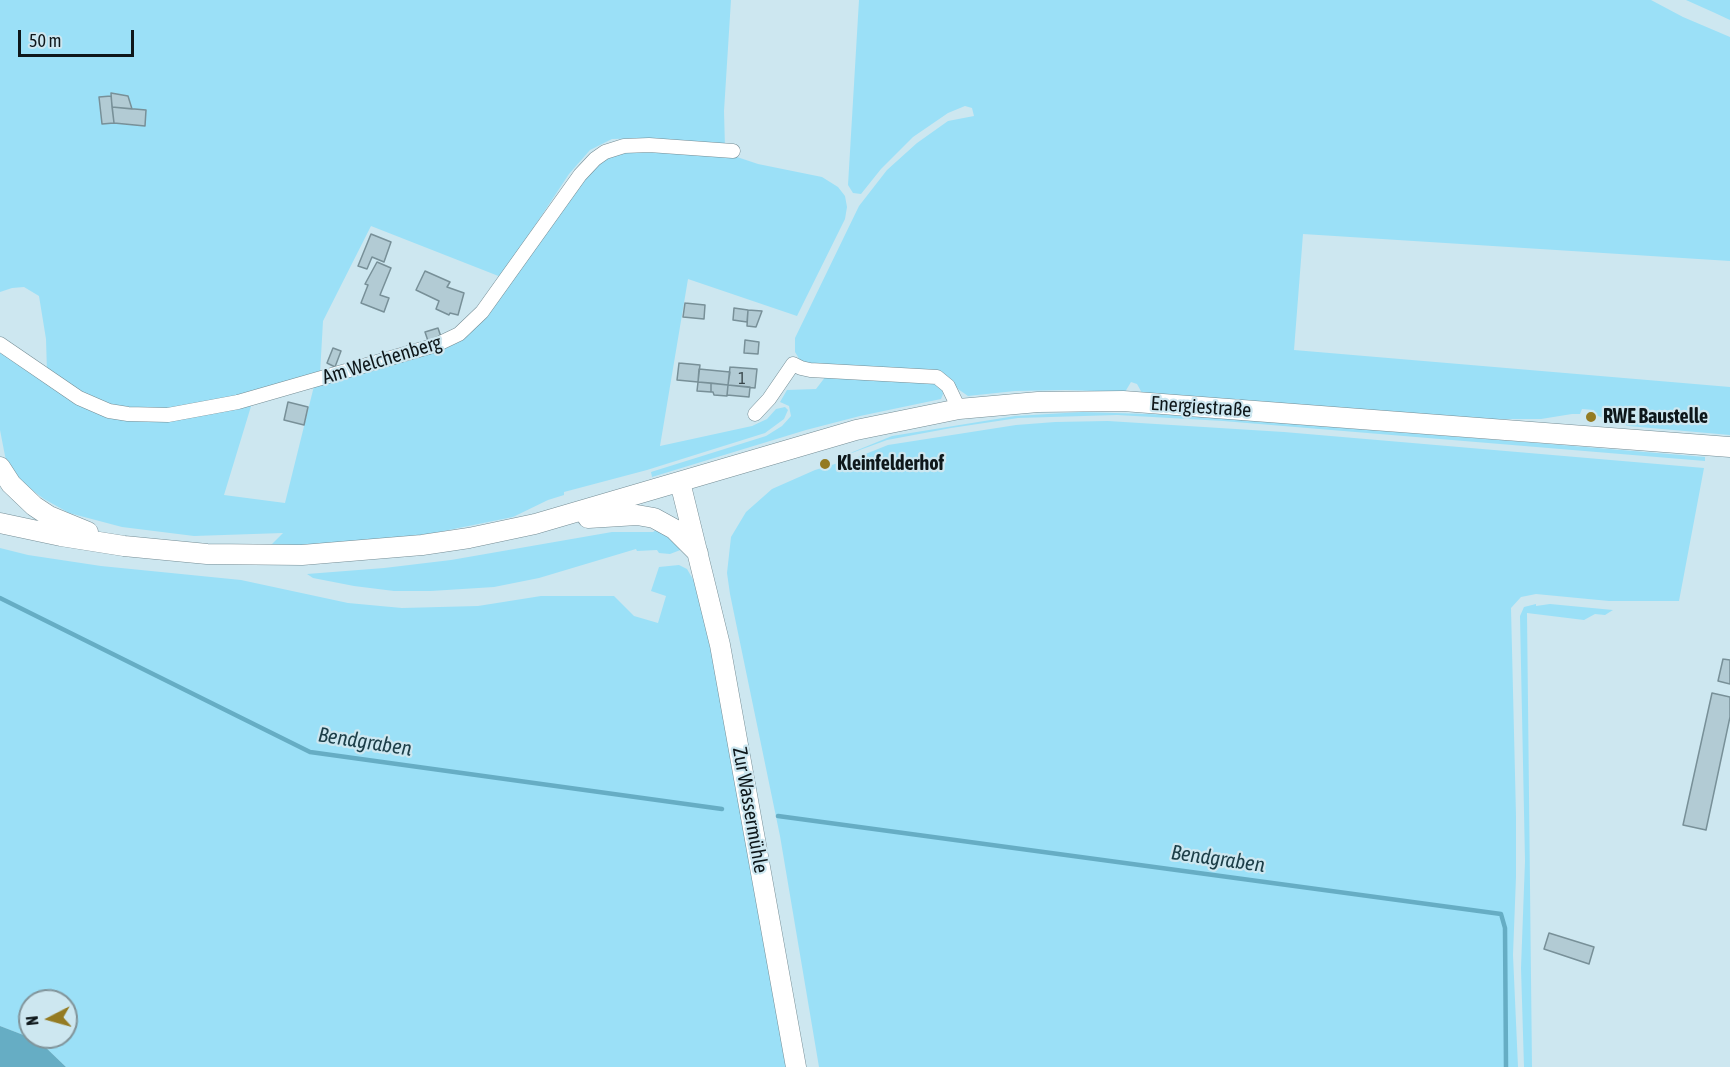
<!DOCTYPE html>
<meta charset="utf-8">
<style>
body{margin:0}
#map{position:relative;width:1730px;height:1067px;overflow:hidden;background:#cde7f0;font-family:"Asap Condensed",sans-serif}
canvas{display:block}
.north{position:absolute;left:18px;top:989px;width:60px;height:60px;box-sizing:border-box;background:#cde7f0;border:2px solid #81949a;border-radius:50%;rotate:264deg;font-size:16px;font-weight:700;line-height:24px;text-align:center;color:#0e171a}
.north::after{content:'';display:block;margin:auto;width:21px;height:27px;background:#947b22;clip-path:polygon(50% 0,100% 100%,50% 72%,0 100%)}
.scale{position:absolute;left:18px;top:30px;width:116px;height:27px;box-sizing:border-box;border:3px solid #0e171a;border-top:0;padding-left:8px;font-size:18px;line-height:21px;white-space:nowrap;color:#0e171a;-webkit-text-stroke:4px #cde7f0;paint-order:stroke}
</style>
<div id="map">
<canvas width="1730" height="1067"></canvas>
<div class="north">N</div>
<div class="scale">50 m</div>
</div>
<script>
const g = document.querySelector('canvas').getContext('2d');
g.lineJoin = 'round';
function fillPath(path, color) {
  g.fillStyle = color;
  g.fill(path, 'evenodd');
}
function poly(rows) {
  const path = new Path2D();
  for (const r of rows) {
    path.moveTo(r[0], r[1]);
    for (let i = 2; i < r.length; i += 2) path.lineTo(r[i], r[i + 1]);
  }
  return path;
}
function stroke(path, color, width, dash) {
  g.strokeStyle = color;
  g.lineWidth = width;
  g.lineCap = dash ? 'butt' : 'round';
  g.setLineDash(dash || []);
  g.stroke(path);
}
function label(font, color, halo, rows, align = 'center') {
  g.font = font + ' "Asap Condensed",sans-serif';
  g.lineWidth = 4.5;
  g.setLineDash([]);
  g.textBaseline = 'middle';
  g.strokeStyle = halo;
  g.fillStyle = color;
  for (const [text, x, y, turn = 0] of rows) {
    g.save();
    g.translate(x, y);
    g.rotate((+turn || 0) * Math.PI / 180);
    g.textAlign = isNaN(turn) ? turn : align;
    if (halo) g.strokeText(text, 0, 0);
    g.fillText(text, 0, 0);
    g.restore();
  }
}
fillPath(poly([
 [0,0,731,0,724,111,725,148,647,138,612,139,590,150,569,174,501,277,371,226,323,321,320,374,252,395,176,410,120,408,99,402,47,372,46,339,39,296,24,287,12,288,0,292],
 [859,0,1651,0,1683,17,1730,37,1730,261,1303,234,1294,350,1730,387,1730,435,1628,426,1595,415,1594,410,1582,409,1580,414,1572,414,1541,419,1472,419,1142,393,1137,384,1131,382,1125,392,1065,390,1015,391,968,396,958,389,947,377,814,366,801,362,795,352,795,338,859,206,887,170,917,143,948,121,974,116,972,108,965,106,948,113,913,137,881,169,861,194,853,193,848,185],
 [1686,0,1730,0,1730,20,1715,13],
 [631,150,734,156,758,164,822,177,838,187,845,196,847,207,845,219,797,316,688,279,660,446,752,426,767,419,776,409,785,407,788,410,784,419,765,433,647,470,564,492,564,495,548,500,513,517,424,535,350,543,270,546,283,533,194,536,122,527,69,513,44,499,24,484,6,461,0,430,0,350,109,415,252,403,224,495,285,503,314,386,450,343,601,160],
 [826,376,933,381,942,388,943,394,941,399,860,416,806,430,652,477,651,472,766,436,782,426,791,416,789,406,780,402,787,390,816,389],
 [1082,412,1181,415,1525,442,1705,457,1705,461,1223,421,1117,415,1018,418,951,428,887,440,838,458,892,436,1015,416],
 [1108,421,1284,432,1704,468,1679,601,1609,601,1536,594,1521,597,1511,608,1516,816,1516,877,1513,955,1518,1067,819,1067,780,836,730,594,727,573,731,537,746,512,772,489,815,470,858,457,888,445,1016,425,1055,422],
 [661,527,683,549,670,554,659,553,657,550,637,551,636,549,539,578,494,587,431,591,394,591,354,586,313,578,307,574,384,568,451,560,612,532,653,532],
 [0,548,28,555,101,566,241,580,348,603,402,608,478,606,541,596,614,596,634,616,658,623,666,596,651,591,659,567,679,565,687,569,698,588,707,622,788,1067,66,1067,39,1041,0,1026],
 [30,1001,66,1001,66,1037,30,1037],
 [1536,604,1536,606,1550,604,1613,610,1605,615,1595,614,1584,620,1527,613,1532,1067,1524,1067,1521,968,1525,861,1520,616,1524,607]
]), '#9be0f7');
fillPath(poly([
 [0,1026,39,1041,66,1067,0,1067]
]), '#66adc4');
stroke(poly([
 [0,598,310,752,722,809],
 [778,816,1501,914,1505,928,1506,1067]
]), '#66adc4', 4.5);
const building = poly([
 [111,93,128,96,132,109,112,107,111,93],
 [111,96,114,123,102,124,99,97,111,96],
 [112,107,146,110,145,126,114,123,112,107],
 [371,234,391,242,384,262,372,257,367,269,358,266,371,234],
 [377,262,391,268,380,295,389,298,384,312,361,303,368,285,365,284,377,262],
 [425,271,450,282,447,287,464,293,458,315,450,313,449,315,436,309,439,301,416,290,425,271],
 [685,303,705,305,704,319,683,317,685,303],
 [734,308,748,310,747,322,733,320,734,308],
 [748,310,762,311,756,327,747,326,748,310],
 [438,328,441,337,428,341,425,332,438,328],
 [745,340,759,342,758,354,744,353,745,340],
 [333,348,341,351,335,367,327,363,333,348],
 [679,363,700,365,698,382,677,380,679,363],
 [730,367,757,369,755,388,728,385,730,367],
 [699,369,730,372,728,385,698,382,699,369],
 [698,382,711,383,711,392,697,391,698,382],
 [711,383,728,385,727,396,714,395,713,392,711,392,711,383],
 [728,385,750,387,749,397,727,395,728,385],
 [288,402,308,407,304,425,284,420,288,402],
 [1723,659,1730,660,1730,684,1718,681,1723,659],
 [1712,693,1730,697,1730,717,1706,830,1683,825,1712,693],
 [1549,933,1594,947,1589,964,1544,949,1549,933]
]);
fillPath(building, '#b2cbd4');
stroke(building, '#789098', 1.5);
const street = poly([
 [0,344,79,398,109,411,128,414,168,415,238,402,436,345,459,334,482,312,580,175,595,159,605,152,624,146,649,145,733,151],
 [755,414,769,399,793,364,801,368,810,370,937,377,948,386,959,409]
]);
const secondary = poly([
 [0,467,11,484,34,506,49,516,88,532],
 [680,482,720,645,796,1067],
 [588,518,637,515,654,518,674,529,698,553],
 [0,523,61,536,124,546,207,554,302,555,422,545,469,538,535,524,856,430,959,409,1038,402,1123,401,1730,447]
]);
stroke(street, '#758d95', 15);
stroke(secondary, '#758d95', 21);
stroke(street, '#fff', 14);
stroke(secondary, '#fff', 20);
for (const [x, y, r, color] of [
 [1591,417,6,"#947b22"],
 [825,464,6,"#947b22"]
]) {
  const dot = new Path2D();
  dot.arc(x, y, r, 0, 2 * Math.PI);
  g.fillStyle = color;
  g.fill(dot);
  stroke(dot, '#cde7f0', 2);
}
label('16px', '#374448', null, [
 ["1",742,379]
]);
label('20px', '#0e171a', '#cde7f0', [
 ["Am Welchenberg",382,360,-17],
 ["Energiestraße",1201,407,4],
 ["Zur Wassermühle",750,810,80]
]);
label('bold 20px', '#0e171a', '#cde7f0', [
 ["RWE Baustelle",1603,417],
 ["Kleinfelderhof",837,464]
], 'left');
label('italic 21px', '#1c3e48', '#cde7f0', [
 ["Bendgraben",365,742,9],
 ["Bendgraben",1218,859,8]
]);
</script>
